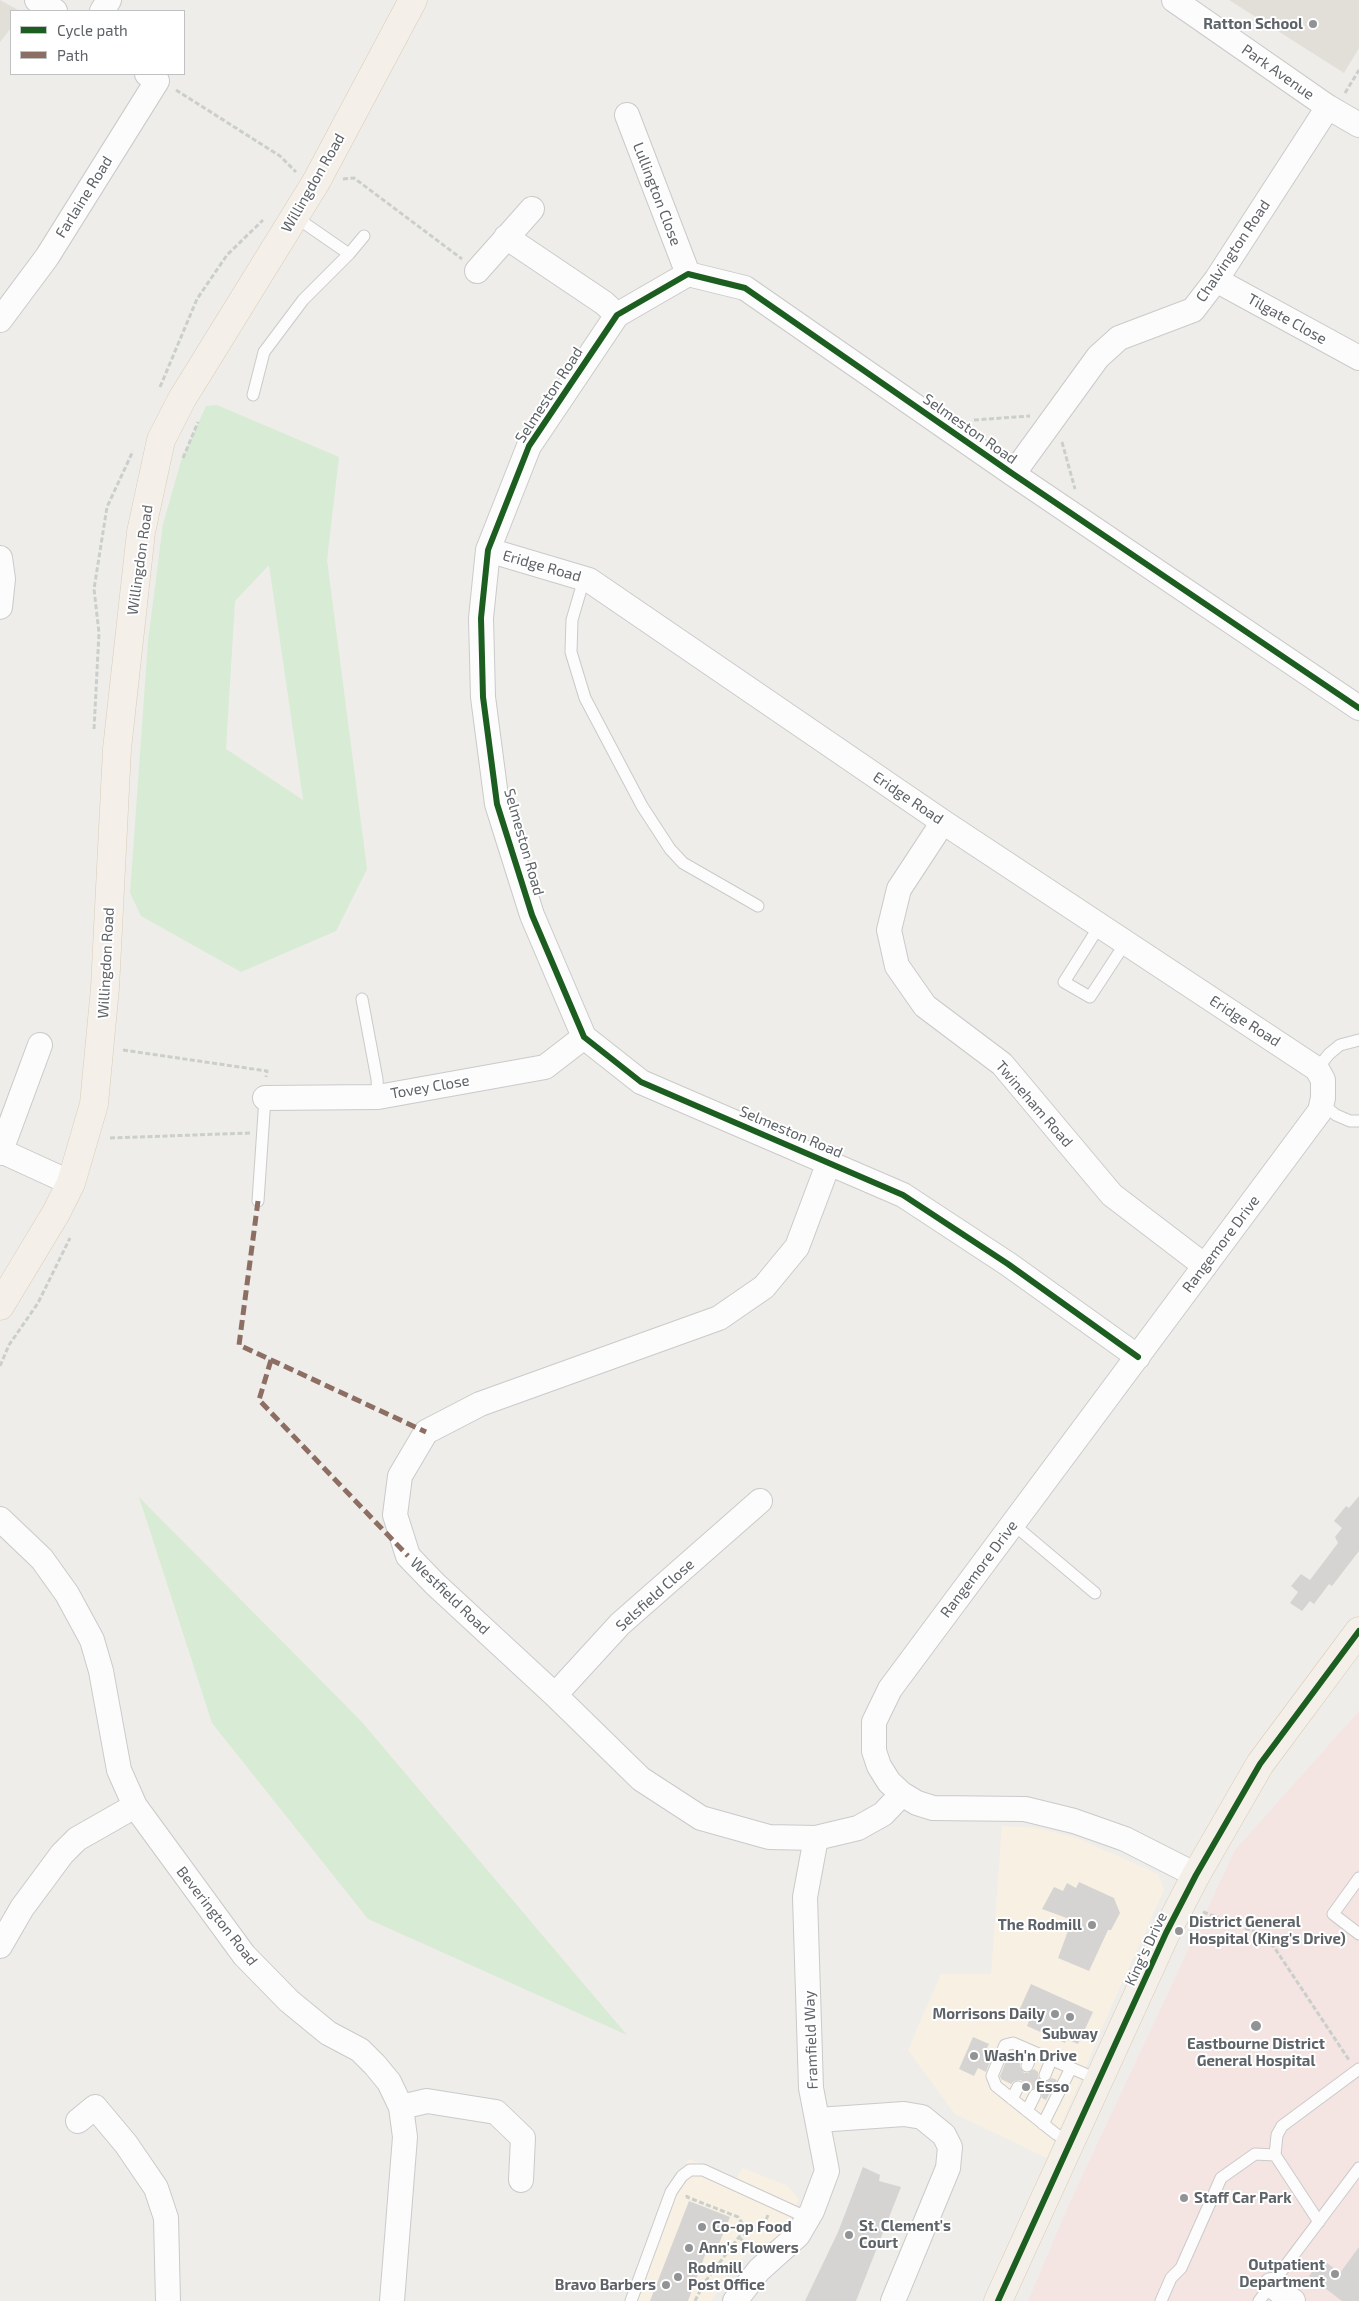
<!DOCTYPE html>
<style>
body{margin:0}
#map{position:relative;width:1359px;height:2301px;overflow:hidden;background:#efede9;font-family:"Exo 2",sans-serif}
canvas{display:block}
.legend{position:absolute;left:10px;top:10px;width:175px;height:65px;box-sizing:border-box;background:#fff;border:1px solid #bfc1c3;margin:0;padding:6px 9px;list-style:none;font-size:15px;color:#5e6368}
.legend li{display:flex;align-items:center;gap:10px;height:25px}
.legend b{width:25px;border:1px solid #bfc1c3}
</style>
<div id="map">
<canvas width="1359" height="2301"></canvas>
<ul class="legend">
<li><b style="height:6px;background:#1b5e20"></b>Cycle path</li>
<li><b style="height:6px;background:#8d6e63"></b>Path</li>
</ul>
</div>
<script>
const g = document.querySelector('canvas').getContext('2d');
g.lineJoin = 'round';
function fillPath(path, color) {
  g.fillStyle = color;
  g.fill(path, 'evenodd');
}
function poly(rows) {
  const path = new Path2D();
  for (const r of rows) {
    path.moveTo(r[0], r[1]);
    for (let i = 2; i < r.length; i += 2) path.lineTo(r[i], r[i + 1]);
  }
  return path;
}
function stroke(path, color, width, dash) {
  g.strokeStyle = color;
  g.lineWidth = width;
  g.lineCap = dash ? 'butt' : 'round';
  g.setLineDash(dash || []);
  g.stroke(path);
}
function label(font, color, halo, rows, align = 'center') {
  g.font = font + ' "Exo 2",sans-serif';
  g.lineWidth = 4;
  g.setLineDash([]);
  g.textBaseline = 'middle';
  g.strokeStyle = halo;
  g.fillStyle = color;
  for (const [text, x, y, turn = 0] of rows) {
    g.save();
    g.translate(x, y);
    g.rotate((+turn || 0) * Math.PI / 180);
    g.textAlign = isNaN(turn) ? turn : align;
    if (halo) g.strokeText(text, 0, 0);
    g.fillText(text, 0, 0);
    g.restore();
  }
}
fillPath(poly([
 [1002,1826,1037,1828,1077,1838,1158,1874,1164,1890,1111,2007,1047,2158,955,2114,908,2050,941,1974,991,1974],
 [688,2159,737,2178,742,2168,786,2185,799,2199,786,2231,768,2242,757,2243,734,2267,711,2301,637,2301]
]), '#f8f1e3');
fillPath(poly([
 [0,0,20,11,11,11,11,28,0,42],
 [1229,0,1359,0,1359,48,1344,73]
]), '#e2dfd9');
fillPath(poly([
 [1359,1711,1359,2301,1028,2301,1070,2202,1235,1850]
]), '#f4e5e3');
fillPath(poly([
 [217,405,339,457,327,560,367,869,336,931,241,972,141,916,130,893,148,641,163,524,181,461,206,406],
 [269,565,303,799,303,800,226,749,235,601],
 [139,1497,361,1721,627,2035,368,1919,212,1723]
]), '#d8ebd4');
fillPath(poly([
 [1359,1496,1359,1551,1332,1586,1329,1584,1314,1604,1310,1601,1302,1611,1290,1603,1298,1592,1291,1586,1301,1574,1310,1580,1338,1543,1335,1537,1342,1528,1334,1521,1346,1506,1349,1508],
 [1079,1882,1114,1898,1120,1913,1111,1930,1108,1930,1089,1971,1058,1958,1072,1920,1042,1909,1054,1887,1063,1891,1067,1883,1076,1888],
 [1031,1984,1093,2012,1078,2044,1066,2039,1065,2043,1027,2026,1029,2021,1017,2015],
 [973,2037,989,2044,987,2048,994,2051,986,2072,978,2068,974,2076,959,2069],
 [1008,2057,1020,2063,1020,2067,1024,2073,1028,2073,1034,2069,1038,2072,1038,2077,1042,2082,1047,2082,1052,2078,1057,2080,1046,2100,1042,2098,1041,2091,1038,2088,1031,2089,1028,2092,1025,2090,1024,2083,1021,2080,1014,2081,1011,2084,1001,2079,1000,2076],
 [863,2167,880,2175,879,2181,901,2187,856,2301,805,2301,838,2232],
 [689,2201,730,2217,716,2251,708,2247,688,2301,650,2301],
 [1359,2247,1359,2301,1342,2301,1309,2276,1322,2259,1340,2273]
]), '#d5d4d2');
const lane = poly([
 [349,254,364,236],
 [253,395,264,352,303,300,349,254,294,216],
 [584,579,572,620,571,652,585,698,642,806,670,849,683,863,758,906],
 [1100,925,1064,982,1090,997,1126,942],
 [362,999,377,1079,378,1097],
 [1317,1069,1329,1054,1340,1045,1359,1040],
 [1322,1104,1336,1115,1350,1121,1359,1121],
 [258,1201,265,1098],
 [1013,1524,1095,1593],
 [1359,1878,1333,1914,1359,1934],
 [1027,2066,1033,2052],
 [1045,2075,1051,2060],
 [1012,2099,1018,2087],
 [1027,2111,1035,2095],
 [1043,2124,1071,2068],
 [1071,2142,1056,2134,996,2086,992,2076,1005,2045,1013,2043,1099,2080],
 [1319,2222,1275,2155,1277,2135,1282,2126,1359,2069],
 [631,2301,671,2192,682,2176,690,2170,703,2170,808,2218],
 [1161,2301,1171,2278,1181,2268,1221,2178,1255,2154,1275,2155],
 [1259,2301,1359,2168]
]);
const street = poly([
 [37,0,55,11],
 [1174,0,1328,107,1359,125],
 [102,11,109,0],
 [627,115,688,274],
 [506,237,604,303,617,315],
 [477,271,532,209],
 [1216,280,1359,358],
 [0,320,47,257,157,81,147,74],
 [1013,474,1098,357,1119,338,1193,310,1216,280,1328,107],
 [488,550,589,580,943,822,1317,1069,1323,1080,1323,1098,1320,1111,890,1689,874,1722,874,1751,879,1766,889,1782,902,1794,917,1803,933,1808,1025,1809,1074,1821,1125,1839,1196,1875],
 [0,558,3,579,0,607],
 [943,822,899,889,889,930,897,966,925,1006,1002,1064,1112,1195,1205,1266],
 [265,1098,378,1097,545,1067,584,1037],
 [1,1151,71,1183],
 [0,1153,40,1045],
 [829,1162,797,1247,764,1287,719,1318,480,1404,426,1432,400,1476,395,1515,408,1556,435,1584,555,1695,641,1779,701,1818,769,1837,816,1838,858,1828,883,1814,902,1794],
 [1138,1357,1008,1264,903,1195,641,1082,584,1037,532,915,497,804,483,697,481,618,488,550,529,446,617,315,688,274,745,288,1013,474,1359,708],
 [0,1519,42,1559,67,1594,92,1640,101,1671,119,1770,135,1806,244,1955,289,2001,328,2033,360,2050,375,2065,389,2082,401,2107,405,2137,392,2301],
 [555,1695,620,1624,760,1501],
 [0,1946,22,1908,62,1854,77,1839,135,1806],
 [401,2107,427,2101,496,2112,523,2138,521,2180],
 [818,2120,904,2114,922,2117,944,2135,950,2147,948,2168,893,2301],
 [78,2121,95,2107,126,2144,156,2188,166,2218,168,2301],
 [1271,2285,1293,2301],
 [735,2301,759,2270,798,2235,812,2211,827,2171,811,2088,805,1897,816,1838]
]);
const primary = poly([
 [0,1306,56,1213,71,1183,94,1104,105,988,117,749,141,532,161,440,182,399,316,182,413,0],
 [998,2301,1166,1933,1196,1875,1260,1764,1359,1631]
]);
stroke(lane, '#cacaca', 13);
stroke(street, '#cacaca', 26);
stroke(primary, '#d8cbb6', 29);
stroke(poly([
 [176,90,280,156,296,172],
 [1345,93,1359,70],
 [343,179,354,178,462,259],
 [160,387,197,299,227,255,263,220],
 [974,420,1030,416],
 [1062,442,1075,489],
 [183,458,198,422],
 [94,729,99,633,94,589,107,507,133,451],
 [123,1050,267,1071,266,1077],
 [110,1138,250,1133],
 [0,1366,9,1345,38,1303,70,1238],
 [1203,1912,1253,1931,1274,1947,1349,2060],
 [687,2195,687,2197,738,2217,749,2233],
 [739,2237,751,2249],
 [695,2301,704,2283,739,2237,763,2227,768,2215]
]), '#cbcfcb', 3, [5, 2.5]);
stroke(lane, '#fdfcfc', 11);
stroke(street, '#fdfcfc', 24);
stroke(primary, '#f4f0e9', 28);
stroke(poly([
 [258,1201,239,1345,426,1432],
 [271,1360,259,1400,408,1556]
]), '#8d6e63', 5, [10, 5]);
stroke(poly([
 [1138,1357,1008,1264,903,1195,641,1082,584,1037,532,915,497,804,483,697,481,618,488,550,529,446,617,315,688,274,745,288,1013,474,1359,708],
 [998,2301,1166,1933,1196,1875,1260,1764,1359,1631]
]), '#1b5e20', 6);
for (const [x, y, r, color] of [
 [1313,24,5,"#919395"],
 [1092,1925,5,"#919395"],
 [1179,1931,5,"#919395"],
 [1055,2014,5,"#919395"],
 [1070,2017,5,"#919395"],
 [1256,2026,6,"#919395"],
 [974,2056,5,"#919395"],
 [1026,2087,5,"#919395"],
 [1184,2198,5,"#919395"],
 [702,2227,5,"#919395"],
 [849,2235,5,"#919395"],
 [689,2248,5,"#919395"],
 [1335,2274,5,"#919395"],
 [678,2277,5,"#919395"],
 [666,2285,5,"#919395"]
]) {
  const dot = new Path2D();
  dot.arc(x, y, r, 0, 2 * Math.PI);
  g.fillStyle = color;
  g.fill(dot);
  stroke(dot, '#fff', 2);
}
label('bold 15px', '#5e6368', '#fff', [
 ["Ratton School",1303,24,"right"],
 ["District General",1189,1922],
 ["Hospital (King's Drive)",1189,1939],
 ["The Rodmill",1082,1925,"right"],
 ["Morrisons Daily",1045,2014,"right"],
 ["Subway",1070,2034,"center"],
 ["Eastbourne District",1256,2044,"center"],
 ["General Hospital",1256,2061,"center"],
 ["Wash'n Drive",984,2056],
 ["Esso",1036,2087],
 ["Staff Car Park",1194,2198],
 ["St. Clement's",859,2226],
 ["Court",859,2243],
 ["Co-op Food",712,2227],
 ["Ann's Flowers",699,2248],
 ["Outpatient",1325,2265,"right"],
 ["Department",1325,2282,"right"],
 ["Rodmill",688,2268],
 ["Post Office",688,2285],
 ["Bravo Barbers",656,2285,"right"]
], 'left');
label('15px', '#5e6368', '#fff', [
 ["Park Avenue",1278,72,35],
 ["Willingdon Road",313,183,-60],
 ["Lullington Close",657,194,69],
 ["Farlaine Road",84,197,-58],
 ["Chalvington Road",1233,251,-56],
 ["Tilgate Close",1287,319,29],
 ["Selmeston Road",549,395,-57],
 ["Selmeston Road",970,429,35],
 ["Willingdon Road",140,560,-82],
 ["Eridge Road",542,566,16],
 ["Eridge Road",908,798,34],
 ["Selmeston Road",524,842,74],
 ["Willingdon Road",106,963,-87],
 ["Eridge Road",1245,1021,33],
 ["Tovey Close",430,1087,-10],
 ["Twineham Road",1034,1104,49],
 ["Selmeston Road",791,1132,23],
 ["Rangemore Drive",1221,1244,-53],
 ["Rangemore Drive",979,1569,-53],
 ["Selsfield Close",655,1595,-42],
 ["Westfield Road",450,1596,44],
 ["Beverington Road",217,1916,52],
 ["King's Drive",1146,1949,-65],
 ["Framfield Way",811,2040,-92]
]);
</script>
